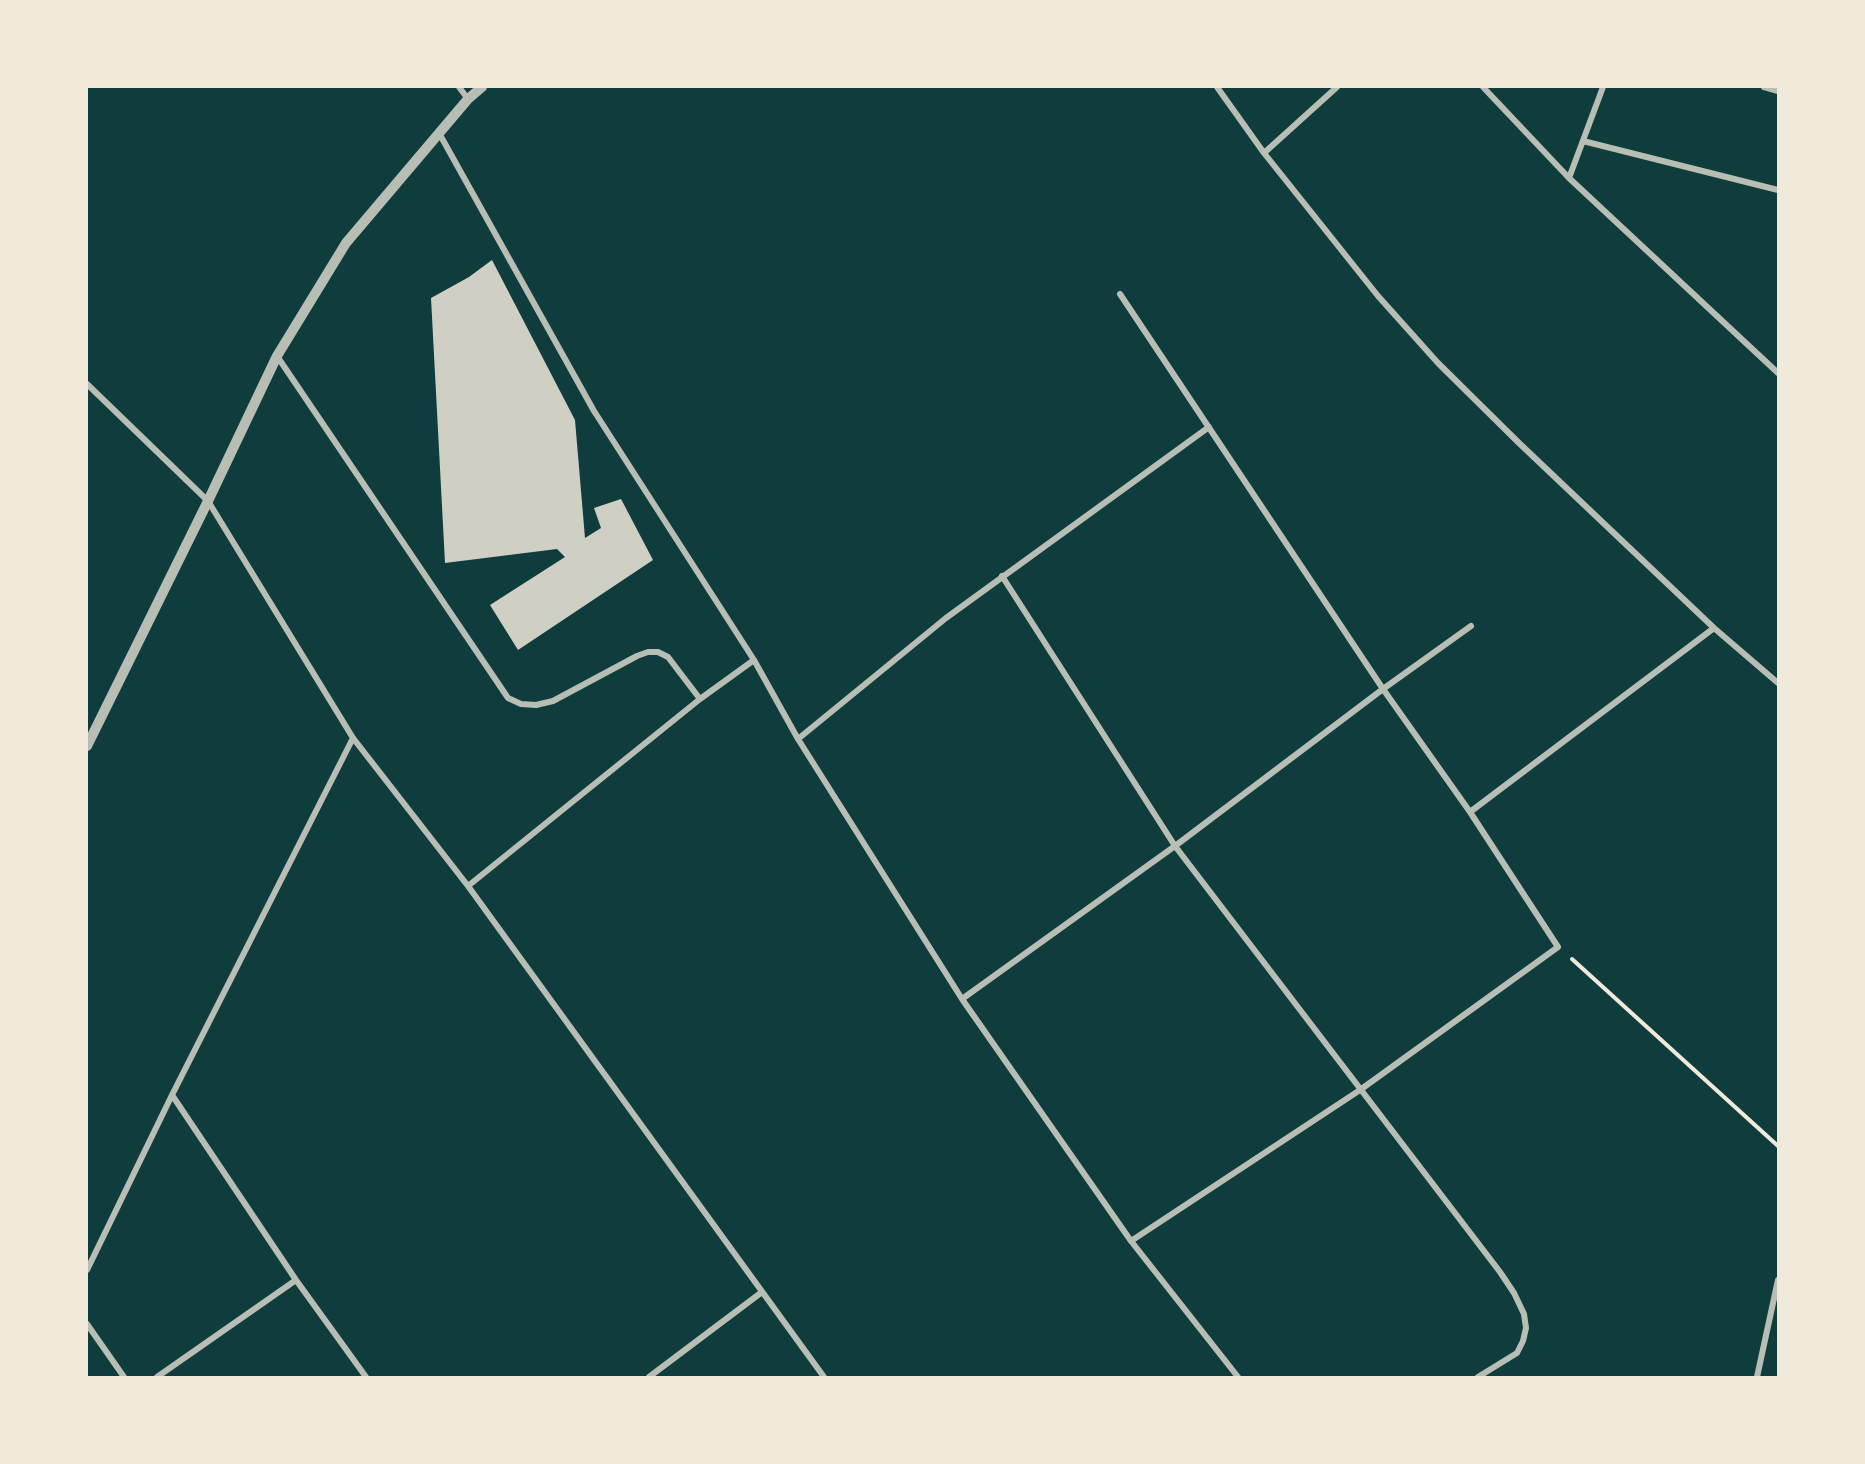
<!DOCTYPE html>
<style>
body{margin:0}
#map{position:relative;width:1865px;height:1464px;overflow:hidden;background:#0f3d3e;font-family:Karla,sans-serif}
canvas{display:block}
.frame{position:absolute;inset:0;border:88px solid #f1e9da;pointer-events:none}
</style>
<div id="map">
<canvas width="1865" height="1464"></canvas>
<div class="frame"></div>
</div>
<script>
const g = document.querySelector('canvas').getContext('2d');
g.lineJoin = 'round';
function fillPath(path, color) {
  g.fillStyle = color;
  g.fill(path, 'evenodd');
}
function poly(rows) {
  const path = new Path2D();
  for (const r of rows) {
    path.moveTo(r[0], r[1]);
    for (let i = 2; i < r.length; i += 2) path.lineTo(r[i], r[i + 1]);
  }
  return path;
}
function stroke(path, color, width, dash) {
  g.strokeStyle = color;
  g.lineWidth = width;
  g.lineCap = dash ? 'butt' : 'round';
  g.setLineDash(dash || []);
  g.stroke(path);
}
fillPath(poly([
 [492,260,575,420,585,538,601,528,594,508,621,499,653,560,518,650,490,605,565,557,557,549,445,563,431,298,469,277]
]), '#cfcfc3');
stroke(poly([
 [1572,959,1778,1146]
]), '#f1e9da', 4);
stroke(poly([
 [459,87,468,99],
 [1217,87,1264,153,1327,232,1378,296,1438,363,1519,443,1714,628,1778,683],
 [1483,87,1569,178,1778,373],
 [1764,87,1778,91],
 [439,133,594,411,754,660,798,739,962,999,1131,1241,1238,1377],
 [1583,141,1778,190],
 [1264,153,1337,87],
 [1569,178,1603,87],
 [1120,294,1383,689,1470,812,1558,947,1360,1090,1131,1241],
 [277,356,508,698,521,704,536,705,553,701,637,656,648,652,658,652,668,657,700,699],
 [87,384,208,501,353,738,468,886,824,1377],
 [1002,576,1175,846,1500,1272,1514,1293,1524,1314,1526,1328,1523,1341,1517,1353,1478,1377],
 [798,739,946,618,1209,427],
 [1470,812,1714,628],
 [468,886,700,699,754,660],
 [962,999,1175,846,1383,689,1471,626],
 [172,1095,296,1280,366,1377],
 [87,1270,172,1095,353,738],
 [87,1324,124,1377],
 [157,1377,296,1280],
 [649,1377,762,1292],
 [1757,1377,1778,1280]
]), '#b8beb3', 6);
stroke(poly([
 [87,746,208,501,277,356,346,243,468,99,482,87]
]), '#b8beb3', 10);
</script>
